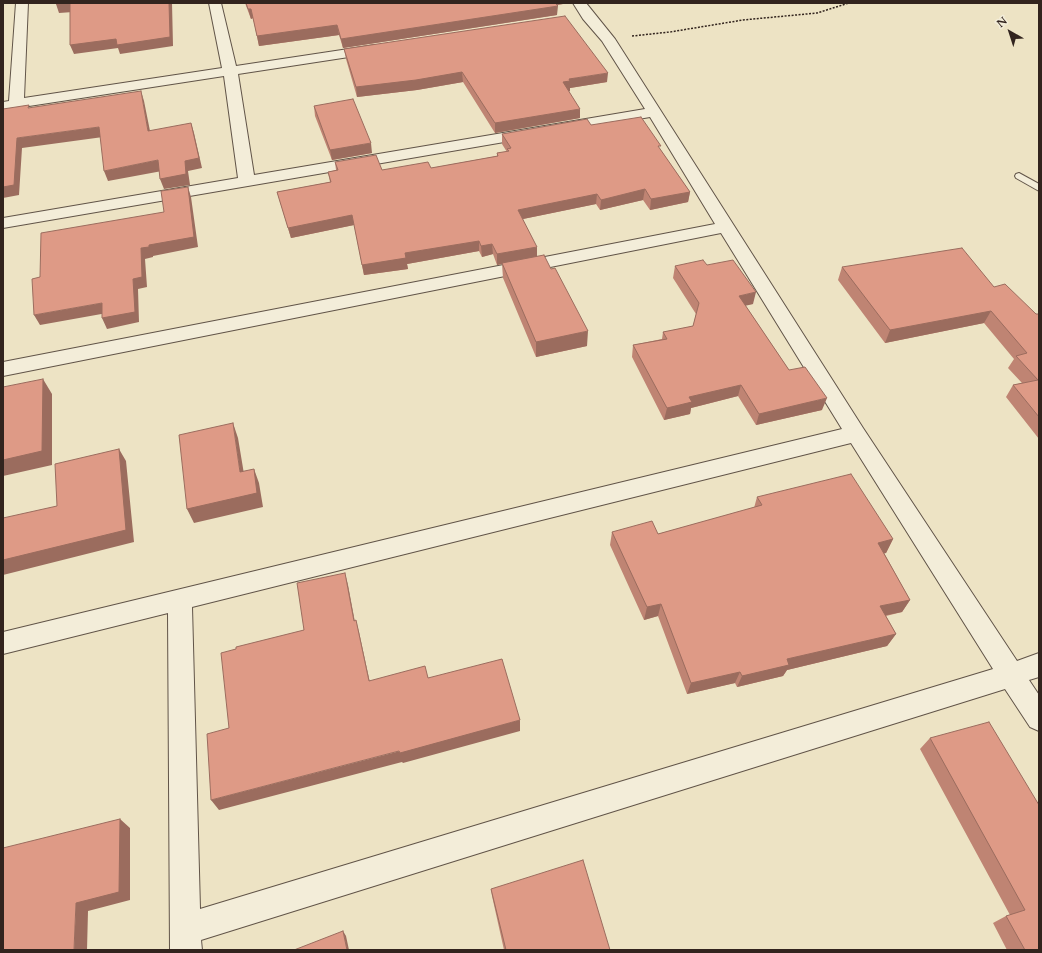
<!DOCTYPE html>
<style>
body{margin:0}
#map{position:relative;width:1042px;height:953px;overflow:hidden;background:#ede3c4;font-family:Cardo,serif}
canvas{display:block}
.frame{position:absolute;inset:0;border:4px solid #32241e;pointer-events:none}
.north{position:absolute;left:990px;top:12px;width:40px;height:40px;-webkit-text-stroke:3px #f3edd9;paint-order:stroke;rotate:321deg;font-size:11px;font-weight:700;line-height:16px;text-align:center;color:#32241e}
.north::after{content:'';display:block;margin:auto;width:14px;height:18px;background:#32241e;clip-path:polygon(50% 0,100% 100%,50% 72%,0 100%)}
</style>
<div id="map">
<canvas width="1042" height="953"></canvas>
<div class="frame"></div>
<div class="north">N</div>
</div>
<script>
const g = document.querySelector('canvas').getContext('2d');
g.lineJoin = 'round';
function poly(rows) {
  const path = new Path2D();
  for (const r of rows) {
    path.moveTo(r[0], r[1]);
    for (let i = 2; i < r.length; i += 2) path.lineTo(r[i], r[i + 1]);
  }
  return path;
}
function stroke(path, color, width, dash) {
  g.strokeStyle = color;
  g.lineWidth = width;
  g.lineCap = dash ? 'butt' : 'round';
  g.setLineDash(dash || []);
  g.stroke(path);
}
function fillPath(path, color) {
  g.fillStyle = color;
  g.fill(path, 'evenodd');
}
const lane = poly([
 [1019,173,1039,184,1039,191,1016,178,1015,176,1016,174,1019,173]
]);
const street = poly([
 [16,3,28,3,24,98,222,68,209,3,221,3,236,66,375,45,380,46,382,49,380,52,375,53,238,74,254,175,645,109,602,41,583,19,573,3,586,3,615,39,863,428,1017,661,1039,653,1039,677,1029,680,1039,695,1039,731,1030,727,1005,689,201,940,202,950,170,950,168,613,3,654,3,632,842,429,721,233,3,376,3,362,715,224,650,117,3,228,3,218,238,178,224,76,3,110,3,102,9,101,16,3],
 [851,443,993,669,200,909,192,607,851,443]
]);
stroke(lane, '#615448', 2);
stroke(street, '#615448', 2);
stroke(poly([
 [632,36,670,32,743,20,817,13,849,3]
]), '#32241e', 1.5, [2, 1.5]);
fillPath(lane, '#f3edd9');
fillPath(street, '#f3edd9');
fillPath(poly([
 [245,3,563,3,563,4,557,5,557,15,343,48,339,35,259,46,253,18,251,19],
 [344,49,607,82,570,88,570,91,569,91,580,118,495,133,463,82,417,90,357,97,346,59],
 [314,106,372,153,332,160,315,116],
 [591,125,660,149,690,192,688,202,650,210,643,200,600,210,596,204,523,219,537,256,587,346,536,357,503,278,502,264,497,265,493,254,482,257,479,251,407,264,408,269,364,275,354,225,291,238,277,192,330,182,328,172,336,170,335,162,382,170,431,168,497,156,497,153,507,152,502,144,502,134],
 [707,265,753,304,745,305,789,370,822,410,756,425,738,396,691,408,690,414,664,420,632,357,633,345,662,339,663,332,693,326,696,314,673,278,675,266],
 [842,267,994,287,1036,314,1039,314,1039,439,1006,397,1013,385,1022,383,1008,368,1014,359,984,323,885,343,838,280],
 [757,497,893,539,886,553,884,553,910,600,902,612,886,616,896,634,887,646,787,670,783,676,737,687,735,683,687,694,658,616,644,620,610,545,612,532,658,534,754,508],
 [930,738,1039,805,1039,950,1007,950,993,923,1006,916,1010,915,920,749],
 [491,889,610,950,504,950,492,896]
]), '#bf8473');
fillPath(poly([
 [70,3,73,12,59,13,56,4],
 [169,3,172,3,173,46,120,54,118,48,74,54,70,45],
 [550,3,563,3,563,4,550,6],
 [558,6,557,15,343,48,341,39],
 [248,9,251,9,253,18,251,19],
 [337,25,339,35,259,46,257,36],
 [462,72,463,82,417,90,357,97,356,87],
 [608,73,607,82,570,88,570,91,563,92,563,82,569,79],
 [141,91,144,101,152,141,148,131],
 [580,109,580,118,495,133,495,123],
 [191,123,194,133,202,168,188,171,190,185,164,189,160,179,185,161],
 [99,127,103,137,22,148,19,195,3,198,3,187,17,138],
 [371,143,372,153,332,160,330,150],
 [158,160,162,171,108,181,104,171],
 [188,187,191,197,198,247,153,256,153,257,145,259,147,287,138,289,139,322,107,329,102,318,133,279,141,248,149,245],
 [645,189,643,200,600,210,601,200],
 [690,192,688,202,650,210,651,199],
 [597,194,596,204,518,220,518,210],
 [352,215,354,225,291,238,288,228],
 [479,241,479,251,407,264,408,269,364,275,362,265,405,253],
 [492,244,493,254,482,257,481,246],
 [537,247,537,257,497,265,497,254],
 [756,292,753,304,736,308,739,296],
 [102,303,107,313,40,325,34,315],
 [991,311,984,323,885,343,890,330],
 [588,331,587,346,536,357,536,342],
 [43,379,52,394,52,465,3,476,3,460],
 [741,385,738,396,691,408,690,414,664,420,667,408,689,397],
 [827,398,822,410,756,425,759,414],
 [233,423,238,438,246,486,240,472],
 [119,449,126,461,134,542,3,575,3,560],
 [254,469,259,483,263,507,194,523,187,509],
 [893,539,886,553,871,557,878,543],
 [345,573,348,585,357,633,354,621],
 [910,600,902,612,872,618,880,606],
 [661,604,658,616,644,620,647,607],
 [356,620,359,632,372,692,369,681],
 [896,634,887,646,787,670,783,676,737,687,742,676,787,659],
 [740,672,735,683,687,694,691,683],
 [520,720,520,731,403,763,402,762,219,810,211,800],
 [120,819,130,828,130,900,88,911,87,950,74,950,76,903],
 [343,931,346,936,349,950,347,950]
]), '#9b6c5e');
const building = poly([
 [56,3,69,3,56,4,56,3],
 [70,3,169,3,170,37,117,45,116,39,70,45,70,3],
 [246,3,555,3,558,6,341,39,337,25,257,36,251,9,248,9,246,3],
 [565,16,608,73,569,79,570,81,563,82,580,109,495,123,462,72,416,80,356,87,344,49,565,16],
 [141,91,148,131,191,123,199,158,185,161,186,174,160,179,158,160,104,171,99,127,17,138,14,185,3,187,3,109,29,105,28,108,141,91],
 [353,99,371,143,330,150,314,106,353,99],
 [641,117,661,146,658,146,690,192,651,199,645,189,601,200,597,194,518,210,537,247,497,254,492,244,481,246,479,241,405,253,406,258,362,265,352,215,288,228,277,192,331,182,328,172,338,170,335,162,376,155,382,170,428,162,431,168,498,156,497,153,509,151,507,149,511,148,502,134,587,119,591,125,641,117],
 [188,187,194,237,149,245,149,247,141,248,142,277,133,279,135,312,102,318,102,303,34,315,32,279,40,277,41,233,164,212,161,191,188,187],
 [962,248,994,287,1005,284,1036,314,1039,314,1039,417,1013,385,1038,380,1016,356,1027,353,991,311,890,330,842,267,962,248],
 [544,255,551,269,555,268,588,331,536,342,502,263,544,255],
 [703,260,707,265,733,260,756,292,739,296,789,370,805,367,827,398,759,414,741,385,689,397,692,402,667,408,633,345,667,339,663,332,693,326,699,303,675,266,703,260],
 [43,379,42,451,3,460,3,387,43,379],
 [233,423,240,472,254,469,257,493,187,509,179,435,233,423],
 [119,449,126,530,3,560,3,518,57,506,55,464,119,449],
 [851,474,893,539,878,543,910,600,880,606,896,634,787,659,789,665,742,676,740,672,691,683,661,604,647,607,612,532,652,521,658,534,762,505,757,497,851,474],
 [345,573,354,621,356,620,369,681,425,666,428,678,502,659,520,720,400,753,399,751,211,800,207,734,229,728,221,653,236,649,236,647,304,630,297,583,345,573],
 [989,722,1039,805,1039,950,1025,950,1006,916,1025,910,930,738,989,722],
 [120,819,119,892,76,903,74,950,3,950,3,848,120,819],
 [583,860,610,950,506,950,491,889,583,860],
 [343,931,347,950,294,950,343,931]
]);
fillPath(building, '#de9a86');
stroke(building, '#9b6c5e', 1);
</script>
